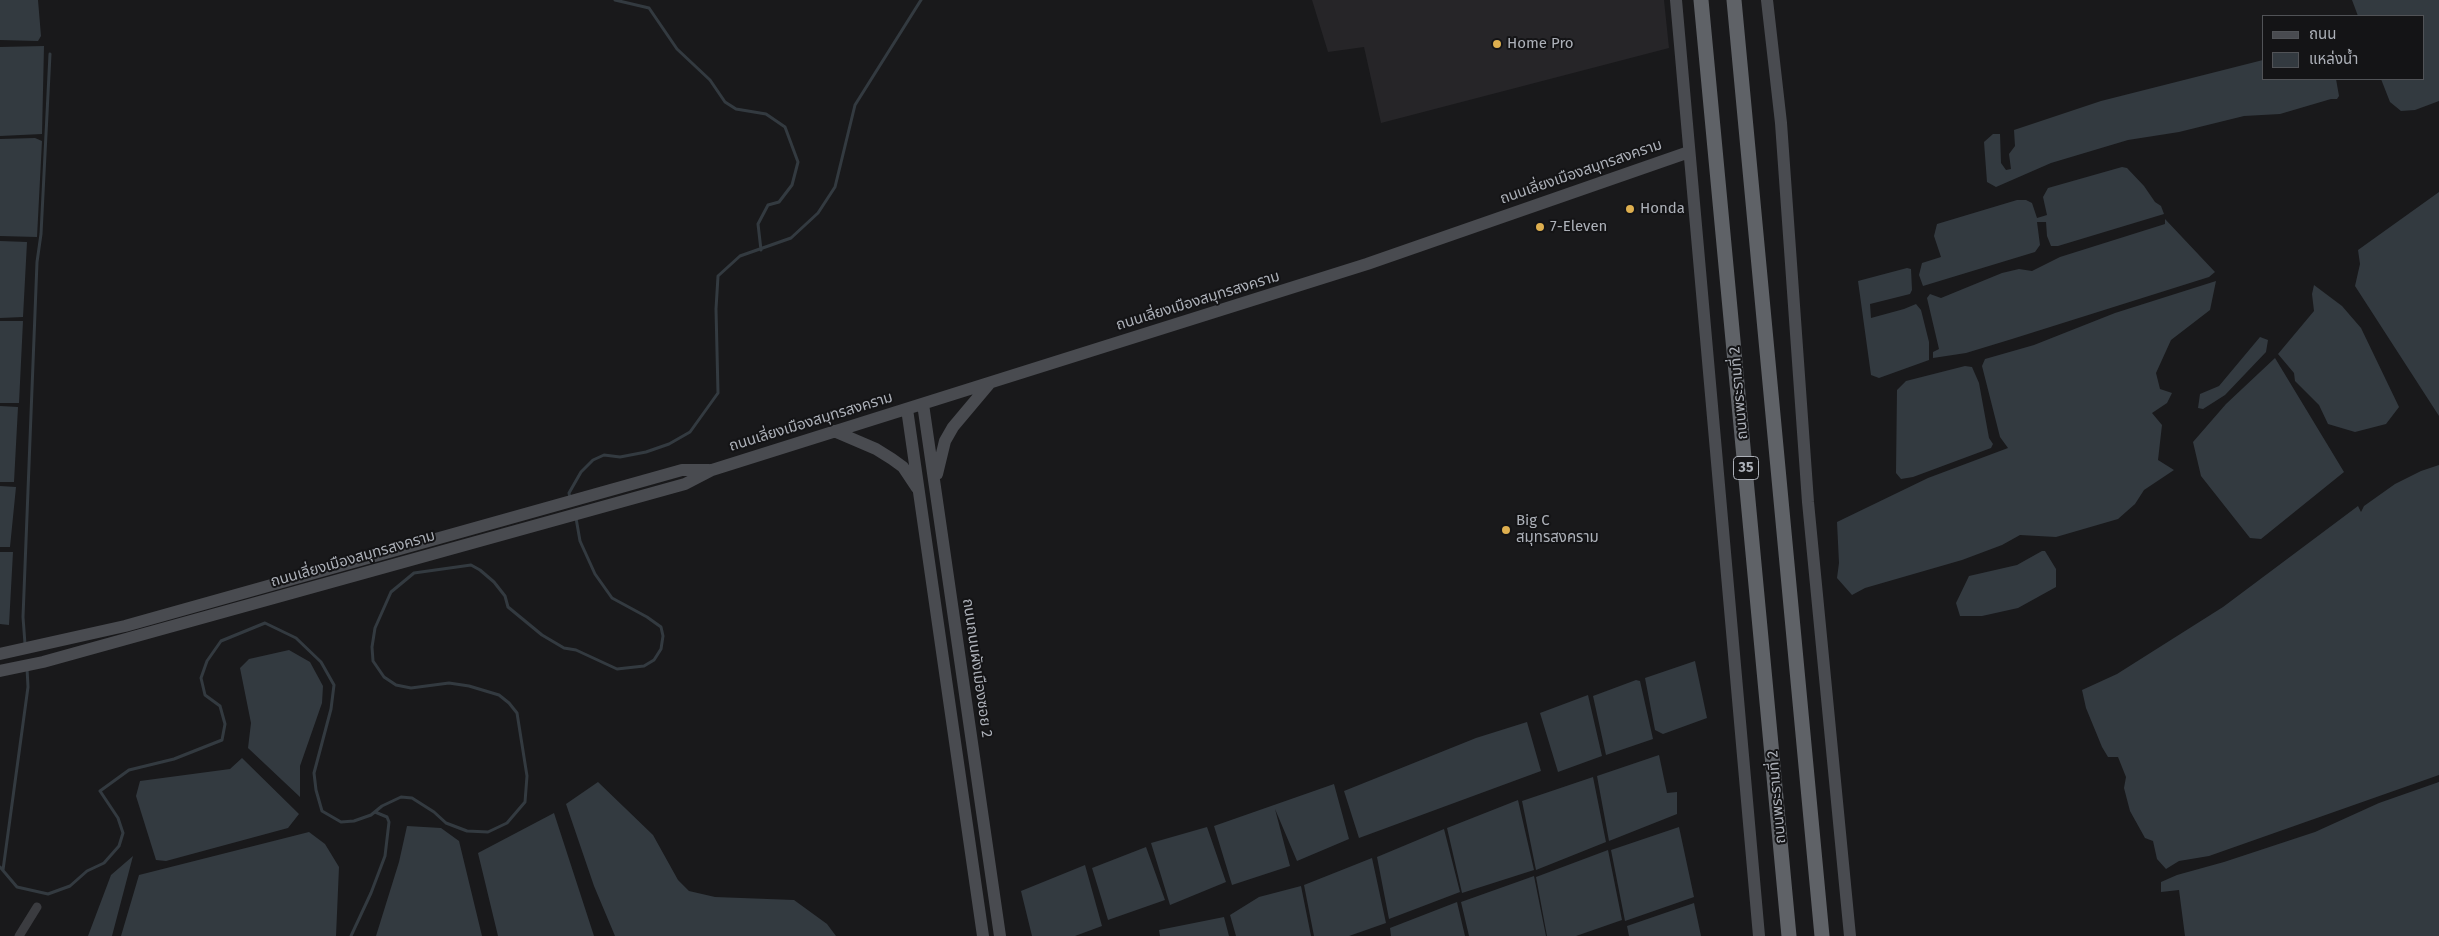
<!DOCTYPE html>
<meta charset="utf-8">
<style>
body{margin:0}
#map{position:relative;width:2439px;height:936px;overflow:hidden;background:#19191b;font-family:"Fira Sans","Noto Sans Thai",sans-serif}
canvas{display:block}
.legend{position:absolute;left:2262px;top:15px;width:162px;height:65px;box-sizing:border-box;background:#141416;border:1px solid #515357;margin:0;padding:6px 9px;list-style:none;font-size:15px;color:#adb1b9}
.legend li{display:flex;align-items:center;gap:10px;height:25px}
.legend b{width:25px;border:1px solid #515357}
</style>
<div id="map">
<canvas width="2439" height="936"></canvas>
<ul class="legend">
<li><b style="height:6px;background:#494b50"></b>ถนน</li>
<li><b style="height:14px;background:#333a40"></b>แหล่งน้ำ</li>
</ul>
</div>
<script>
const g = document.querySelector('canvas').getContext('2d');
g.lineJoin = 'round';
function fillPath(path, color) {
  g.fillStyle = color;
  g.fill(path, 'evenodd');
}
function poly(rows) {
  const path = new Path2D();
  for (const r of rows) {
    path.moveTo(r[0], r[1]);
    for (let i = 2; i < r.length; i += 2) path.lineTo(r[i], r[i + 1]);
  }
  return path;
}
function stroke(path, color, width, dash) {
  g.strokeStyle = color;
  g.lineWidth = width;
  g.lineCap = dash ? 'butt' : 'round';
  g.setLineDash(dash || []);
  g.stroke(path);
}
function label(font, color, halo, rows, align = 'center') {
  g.font = font + ' "Fira Sans","Noto Sans Thai",sans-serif';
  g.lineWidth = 4;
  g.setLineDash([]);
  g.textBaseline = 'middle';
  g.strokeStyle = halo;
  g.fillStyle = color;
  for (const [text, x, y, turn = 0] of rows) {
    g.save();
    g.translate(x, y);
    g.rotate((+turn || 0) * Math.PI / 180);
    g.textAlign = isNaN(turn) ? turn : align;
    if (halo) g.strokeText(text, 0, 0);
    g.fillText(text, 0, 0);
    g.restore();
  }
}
fillPath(poly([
 [1312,0,1664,0,1669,48,1381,123,1364,47,1328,52]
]), '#262528');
fillPath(poly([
 [0,0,38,0,41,36,38,41,0,40],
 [2352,0,2439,0,2439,101,2415,110,2401,111,2390,102,2381,79,2423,79,2423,16,2358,16],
 [44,46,42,134,0,136,0,47],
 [2263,60,2263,79,2336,79,2339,96,2337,99,2331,99,2280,114,2244,116,2179,132,2128,140,2051,163,1996,187,1987,182,1984,142,1993,134,2000,134,2001,163,2006,170,2011,169,2009,154,2015,146,2014,130,2101,101],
 [35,138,42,141,37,237,0,236,0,139],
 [2122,167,2127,168,2144,186,2155,202,2161,206,2164,214,2058,246,2051,246,2047,236,2046,222,2037,222,2040,245,2035,252,1923,286,1919,275,1922,263,1941,257,1934,236,1937,224,2017,200,2026,200,2032,203,2037,218,2047,215,2043,197,2048,188],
 [2439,192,2439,416,2355,286,2360,264,2358,250],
 [2165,219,2215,272,2209,277,2012,339,1966,353,1933,358,1933,352,1939,349,1927,298,1930,294,1941,298,2002,273,2019,269,2032,271,2060,257,2165,224],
 [0,241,27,242,23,317,0,318],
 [1907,268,1911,269,1912,290,1910,294,1870,304,1871,318,1904,309,1916,304,1921,310,1929,342,1929,360,1879,378,1871,375,1858,281],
 [2216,281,2210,310,2171,340,2156,373,2160,389,2172,393,2167,403,2152,413,2162,425,2158,460,2174,470,2144,490,2135,504,2118,519,2056,537,2020,535,2002,545,1962,560,1865,588,1852,595,1837,578,1839,563,1837,522,1928,478,2008,448,2000,437,1982,366,1985,359,2034,345,2115,313],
 [2314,285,2342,306,2361,328,2399,407,2386,424,2355,432,2328,424,2319,405,2295,381,2294,373,2278,354,2314,311,2312,294],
 [0,321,23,321,19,403,0,403],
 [2260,337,2268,340,2266,352,2225,395,2203,409,2198,408,2200,394,2219,386],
 [2275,358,2344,472,2261,539,2250,538,2201,476,2193,442,2226,404],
 [1965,366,1972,367,1979,383,1989,438,1993,444,1991,448,1913,477,1901,479,1896,473,1897,390,1906,381],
 [0,406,18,407,14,482,0,482],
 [2439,465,2439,775,2209,856,2179,861,2166,869,2157,859,2153,841,2145,838,2130,811,2124,788,2126,777,2118,757,2108,757,2102,747,2086,708,2082,690,2117,674,2223,607,2358,506,2361,512,2364,506,2395,484,2421,471],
 [0,486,16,487,10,547,0,547],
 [2042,551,2045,551,2056,569,2056,587,2018,608,1982,616,1960,616,1956,603,1969,576,2017,565],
 [0,552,13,552,9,625,0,624],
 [289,650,310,662,323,686,322,703,300,766,300,797,248,748,251,723,240,668,249,659],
 [1695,661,1707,718,1663,734,1655,730,1645,678],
 [1636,680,1640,681,1653,739,1606,755,1593,696],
 [1588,695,1602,756,1558,772,1540,713],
 [1527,722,1541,771,1359,838,1344,791,1476,738],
 [1659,755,1667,793,1677,792,1677,814,1609,841,1597,776],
 [242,758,299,814,288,828,166,861,156,860,136,796,140,781,230,769],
 [1593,777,1606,842,1536,870,1522,801],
 [598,782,653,835,678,880,689,891,715,897,794,900,827,924,836,936,615,936,594,886,566,804],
 [2439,782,2439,936,2185,936,2179,890,2161,892,2161,882,2177,875,2224,862,2315,832,2379,803],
 [1334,784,1349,839,1297,861,1275,809,1290,866,1232,885,1214,826],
 [1518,800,1534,870,1462,893,1447,828],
 [554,813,594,936,498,936,478,853],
 [407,826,441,828,459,841,482,936,376,936,399,862],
 [1207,827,1226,882,1170,905,1151,843],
 [1679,827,1694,897,1625,921,1611,850],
 [1444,829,1460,892,1389,919,1377,857],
 [309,832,325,844,339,867,336,936,121,936,139,875],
 [1146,847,1165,900,1108,920,1092,868],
 [1608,850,1622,920,1576,936,1547,936,1536,877],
 [133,856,112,936,88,936,111,875],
 [1372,858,1386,923,1349,936,1314,936,1304,885],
 [1085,865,1102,926,1075,936,1032,936,1021,891],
 [1534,876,1546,936,1469,936,1461,902],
 [1301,886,1311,936,1236,936,1230,915,1259,897],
 [1457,902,1465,936,1391,936,1390,928],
 [1694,903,1701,936,1629,936,1627,926],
 [1224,917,1229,936,1160,936,1159,930]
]), '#333a40');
stroke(poly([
 [615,0,649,8,677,49,710,80,725,102,736,109,766,114,785,127,798,162,792,185,779,202,768,205,758,224,761,250],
 [570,498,569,493,581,472,593,460,604,455,620,457,646,452,669,444,690,432,718,393,716,309,718,276,740,256,791,238,818,213,835,187,855,105,921,0],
 [25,644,23,617,37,262,41,234,50,54],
 [0,867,17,887,48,894,70,886,87,871,104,863,119,846,123,833,118,818,100,791,129,770,174,759,222,740,225,724,220,706,205,695,201,678,207,661,221,641,265,623,296,638,321,662,334,685,331,709,314,773,316,790,322,811,341,822,354,821,371,815,382,806,401,797,412,798,434,812,446,823,467,831,488,832,507,823,525,802,527,776,517,713,509,703,499,695,469,686,449,683,411,688,396,685,384,677,373,661,372,647,375,628,391,592,414,573,471,565,480,570,494,582,505,596,508,607,542,635,564,648,576,650,617,669,644,666,654,660,661,649,663,636,661,627,647,617,612,598,595,574,580,541,576,518],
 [3,870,28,687,27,668],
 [351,936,371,893,385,856,389,822,387,817,375,812]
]), '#333a40', 3);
stroke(poly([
 [19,936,37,907]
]), '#3b3c40', 9);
stroke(poly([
 [1676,0,1759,936],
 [1767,0,1781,123,1808,502,1850,936],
 [923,404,1000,936],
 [907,409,983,936],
 [834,431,876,449,892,459,903,467,917,488],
 [937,474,945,441,953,427,990,383],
 [0,654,125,626,682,470,709,470],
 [0,671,43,662,685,484,712,470,1367,264,1689,152]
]), '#494b50', 12);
stroke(poly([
 [1701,0,1789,936],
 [1734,0,1822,936]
]), '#5f6267', 15);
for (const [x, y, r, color] of [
 [1497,44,5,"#deaf4f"],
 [1630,209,5,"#deaf4f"],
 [1540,227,5,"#deaf4f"],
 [1506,530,5,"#deaf4f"]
]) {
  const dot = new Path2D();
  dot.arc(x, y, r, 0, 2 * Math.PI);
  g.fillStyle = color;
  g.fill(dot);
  stroke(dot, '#141416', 2);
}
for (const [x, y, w] of [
 [1746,468,25]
]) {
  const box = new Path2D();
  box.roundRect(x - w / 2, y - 11.5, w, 23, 4);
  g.fillStyle = '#141416';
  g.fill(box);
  stroke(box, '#adb1b9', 1);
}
label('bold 14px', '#adb1b9', null, [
 ["35",1746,468]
]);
label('15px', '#adb1b9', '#141416', [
 ["Home Pro",1507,44],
 ["Honda",1640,209],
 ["7-Eleven",1550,227],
 ["Big C",1516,521],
 ["สมุทรสงคราม",1516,538]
], 'left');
label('15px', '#adb1b9', '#141416', [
 ["ถนนเลี่ยงเมืองสมุทรสงคราม",1581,172,-19],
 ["ถนนเลี่ยงเมืองสมุทรสงคราม",1198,301,-17],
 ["ถนนพระรามที่ 2",1739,393,-95],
 ["ถนนเลี่ยงเมืองสมุทรสงคราม",811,422,-17],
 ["ถนนเลี่ยงเมืองสมุทรสงคราม",353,559,-16],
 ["ถนนถนนผังเมืองซอย 2",977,668,82],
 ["ถนนพระรามที่ 2",1777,797,-95]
]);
</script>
